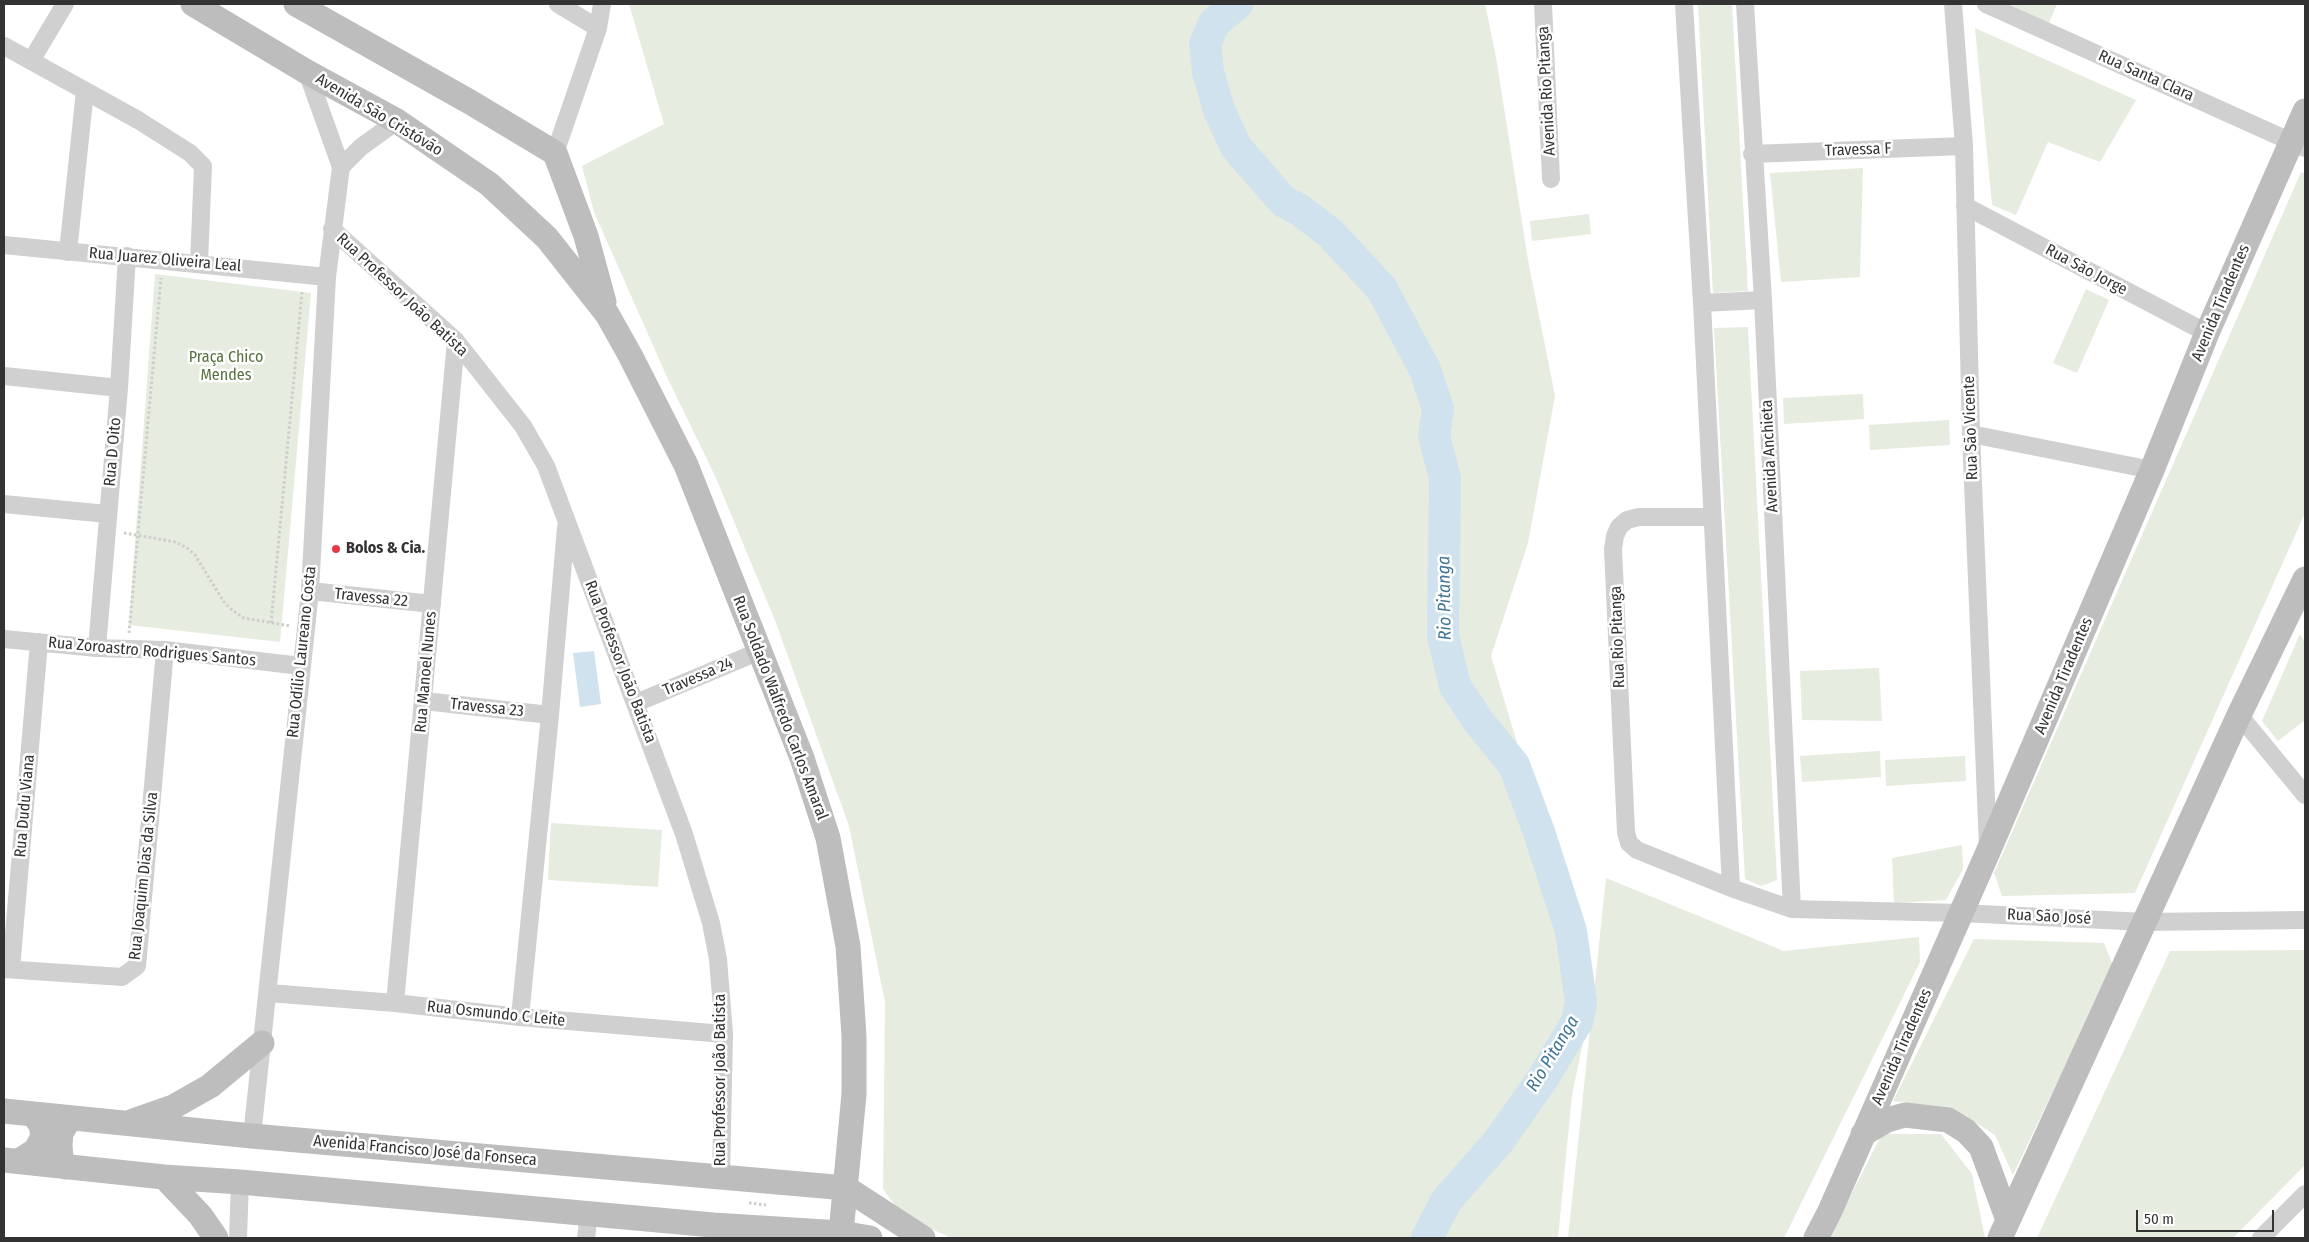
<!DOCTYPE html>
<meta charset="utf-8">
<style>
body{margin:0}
#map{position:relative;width:2309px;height:1242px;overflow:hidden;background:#fff;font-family:"Fira Sans Condensed",sans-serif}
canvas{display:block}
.frame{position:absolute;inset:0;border:5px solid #333;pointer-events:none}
.scale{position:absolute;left:2136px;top:1210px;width:138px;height:22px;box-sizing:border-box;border:2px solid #333;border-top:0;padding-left:6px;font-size:15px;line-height:18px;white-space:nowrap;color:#333;-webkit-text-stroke:4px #fff;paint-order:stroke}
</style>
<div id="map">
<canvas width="2309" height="1242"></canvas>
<div class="frame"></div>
<div class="scale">50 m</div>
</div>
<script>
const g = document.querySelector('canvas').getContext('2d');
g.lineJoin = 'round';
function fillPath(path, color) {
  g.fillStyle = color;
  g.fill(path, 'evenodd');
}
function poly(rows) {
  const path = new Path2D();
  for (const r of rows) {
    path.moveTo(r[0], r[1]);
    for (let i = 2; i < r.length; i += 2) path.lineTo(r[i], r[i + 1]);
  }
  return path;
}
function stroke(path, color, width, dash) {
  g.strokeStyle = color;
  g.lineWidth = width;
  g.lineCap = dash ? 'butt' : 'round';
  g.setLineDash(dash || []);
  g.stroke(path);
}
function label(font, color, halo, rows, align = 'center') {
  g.font = font + ' "Fira Sans Condensed",sans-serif';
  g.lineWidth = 5;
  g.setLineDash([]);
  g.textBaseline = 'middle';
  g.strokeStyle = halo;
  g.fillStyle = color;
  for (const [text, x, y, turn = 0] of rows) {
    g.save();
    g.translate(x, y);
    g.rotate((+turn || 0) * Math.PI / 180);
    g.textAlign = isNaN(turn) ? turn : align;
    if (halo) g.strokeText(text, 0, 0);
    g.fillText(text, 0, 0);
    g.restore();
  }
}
fillPath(poly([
 [629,4,1485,4,1496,57,1528,260,1555,396,1528,543,1491,656,1521,756,1567,877,1592,999,1572,1095,1558,1238,951,1238,902,1215,883,1189,885,1002,849,826,776,623,716,478,667,377,594,212,582,166,664,124],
 [1698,4,1732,4,1748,291,1713,293],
 [2009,4,2057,4,2049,23],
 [1975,28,2136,100,2100,162,2048,142,2016,215,1992,205],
 [1863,168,1860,277,1781,282,1770,173],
 [2301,172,2305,174,2305,513,2135,893,2002,896,1994,873],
 [1589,214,1591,234,1532,241,1530,221],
 [155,274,311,293,280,642,129,625],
 [2086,289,2109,300,2077,373,2053,363],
 [1748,327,1777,880,1761,886,1745,879,1714,328],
 [1863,394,1864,419,1784,424,1783,398],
 [1949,420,1950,445,1870,450,1869,425],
 [2300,634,2305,642,2305,720,2278,741,2262,721],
 [1879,668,1882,721,1802,720,1800,671],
 [1880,751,1881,777,1802,782,1800,756],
 [1965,756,1966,781,1886,786,1885,760],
 [551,823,662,830,658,887,548,880],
 [1962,845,1963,869,1946,900,1894,903,1892,858],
 [1606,878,1784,951,1919,937,1920,962,1784,1238,1568,1238],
 [1974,939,2104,943,2113,966,2013,1175,1995,1135,1956,1110,1893,1101],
 [2305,950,2305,1165,2233,1238,2037,1238,2170,951],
 [1882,1134,1941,1134,1972,1174,1985,1238,1829,1238]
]), '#e6ecdf');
fillPath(poly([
 [594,651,601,704,580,707,573,653]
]), '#cfe2ee');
stroke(poly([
 [1237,4,1214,23,1205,44,1208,72,1219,110,1236,147,1283,201,1300,210,1331,234,1382,289,1425,370,1438,409,1434,436,1445,478,1443,636,1455,686,1479,722,1514,765,1539,832,1571,931,1581,1002,1577,1022,1543,1078,1498,1142,1446,1201,1427,1238]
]), '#cfe2ee', 32);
stroke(poly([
 [124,533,176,542,187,548,195,555,224,602,232,610,244,618,290,626],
 [271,623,302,292],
 [129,633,161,278],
 [749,1203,766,1205]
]), '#cdcdcd', 3, [2.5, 2.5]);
stroke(poly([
 [558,4,598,28],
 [1543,4,1551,179],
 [1684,4,1702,303,1731,888],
 [1745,4,1763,300,1792,909],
 [1953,4,1964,146,1971,434,1988,847],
 [1986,4,2305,148],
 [4,46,138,120,190,153,203,166,199,263],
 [31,61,65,4],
 [555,153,598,28,602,4],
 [1752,154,1964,146],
 [341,167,361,147,397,121],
 [1965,206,2207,333],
 [332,229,456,341,523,426,546,466,684,834,711,923,718,959,724,1034,721,1176],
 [4,245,327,277],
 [68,252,85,91],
 [1702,303,1763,300],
 [4,376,119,388],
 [1971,434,2152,470],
 [4,504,107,514],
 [1712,517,1639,517,1627,520,1619,527,1615,536,1613,549,1626,832,1629,843,1637,850,1731,888,1792,909,1961,913,2145,922,2305,920],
 [310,591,432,604],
 [4,639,97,648,165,650,301,666],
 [97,648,119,388,127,256],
 [424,701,550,715],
 [636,703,760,651],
 [2239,715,2305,795],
 [4,969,122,977,137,966,165,650],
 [11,969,39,642],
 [269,993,395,1003,520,1017,724,1034],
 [395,1003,456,341],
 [520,1017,550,715,566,527],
 [252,1136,310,591,327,277,341,167,307,72],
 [238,1238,240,1182],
 [586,1238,589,1214],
 [2261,1238,2305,1194]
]), '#d0d0d0', 18);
stroke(poly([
 [193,4,307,72,397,121,489,184,547,238,607,314,630,355,686,465,802,758,828,838,848,946,854,1036,854,1094,841,1233],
 [296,4,470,102,555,153,586,236,604,302],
 [4,1111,252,1136,846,1188,923,1238],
 [133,1121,173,1107,210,1086,262,1043],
 [1863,1134,1887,1120,1905,1115,1948,1120,1966,1131,1981,1147,2008,1220],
 [4,1160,164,1177,240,1182,713,1225,841,1233,870,1238],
 [19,1161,36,1150,43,1136,41,1125,33,1114],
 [65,1167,61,1159,60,1144,61,1133,70,1118],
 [164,1177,200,1215,216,1238],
 [1816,1238,1829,1213,1988,852,2152,470,2207,333,2305,111],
 [2000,1238,2239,715,2305,579]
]), '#bdbdbd', 25);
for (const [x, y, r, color] of [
 [336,549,5,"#e63946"]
]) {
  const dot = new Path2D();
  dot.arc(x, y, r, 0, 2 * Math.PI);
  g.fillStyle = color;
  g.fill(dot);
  stroke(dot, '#fff', 2);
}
label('16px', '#333', '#fff', [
 ["Rua Santa Clara",2146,76,24],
 ["Avenida Rio Pitanga",1547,91,-93],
 ["Avenida São Cristóvão",379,115,31],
 ["Travessa F",1858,150,-2],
 ["Rua Juarez Oliveira Leal",165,260,5],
 ["Rua São Jorge",2086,270,28],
 ["Rua Professor João Batista",402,295,43],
 ["Avenida Tiradentes",2221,303,-67],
 ["Rua São Vicente",1971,428,-92],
 ["Rua D Oito",113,452,-85],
 ["Avenida Anchieta",1770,456,-93],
 ["Travessa 22",371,598,6],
 ["Rua Rio Pitanga",1618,637,-92],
 ["Rua Zoroastro Rodrigues Santos",152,652,5],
 ["Rua Odílio Laureano Costa",302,652,-84],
 ["Rua Professor João Batista",620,662,69],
 ["Rua Manoel Nunes",426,672,-85],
 ["Avenida Tiradentes",2064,676,-67],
 ["Travessa 24",698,677,-23],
 ["Travessa 23",487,708,6],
 ["Rua Soldado Walfredo Carlos Amaral",780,708,69],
 ["Rua Dudu Viana",25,806,-85],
 ["Rua Joaquim Dias da Silva",144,876,-84],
 ["Rua São José",2049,917,3],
 ["Rua Osmundo C Leite",496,1014,6],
 ["Avenida Tiradentes",1902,1047,-66],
 ["Rua Professor João Batista",721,1080,-90],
 ["Avenida Francisco José da Fonseca",425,1151,5]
]);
label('16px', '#56703f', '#fff', [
 ["Praça Chico",226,358],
 ["Mendes",226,376]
]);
label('bold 16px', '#333', '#fff', [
 ["Bolos & Cia.",346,549]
], 'left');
label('italic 18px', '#3f7597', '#fff', [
 ["Rio Pitanga",1445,598,-91],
 ["Rio Pitanga",1553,1054,-59]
]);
</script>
